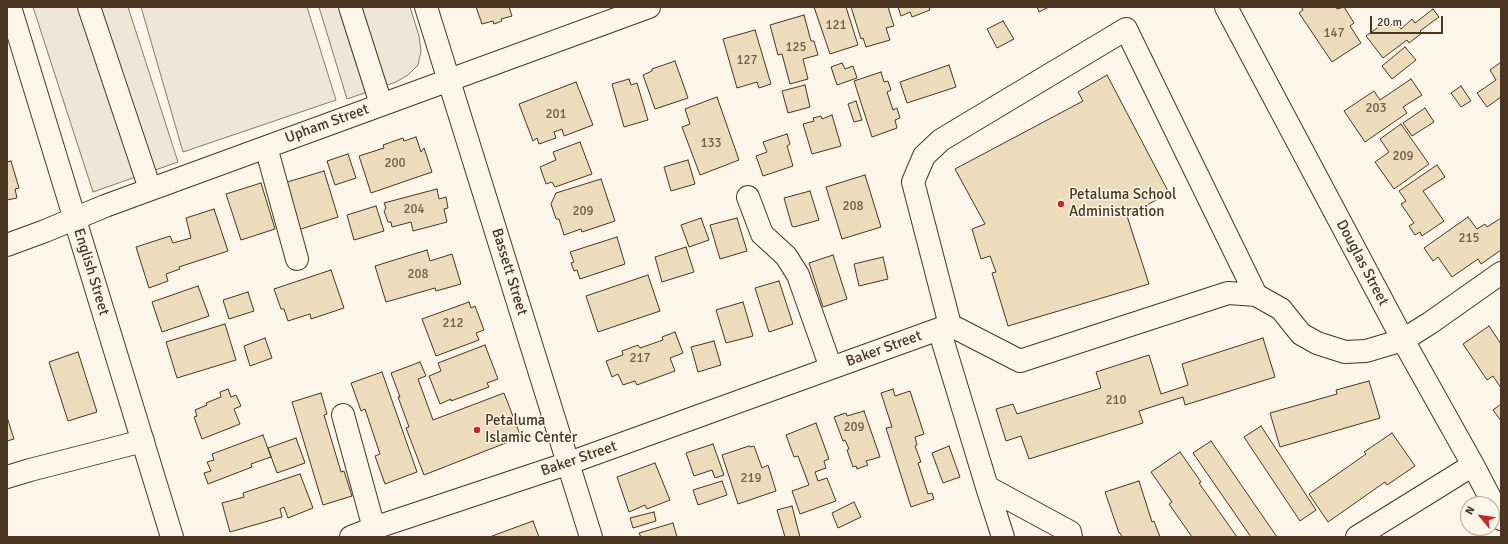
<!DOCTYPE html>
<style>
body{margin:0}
#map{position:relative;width:1508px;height:544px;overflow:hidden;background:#fbf6e9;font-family:Signika,sans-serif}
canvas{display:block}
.frame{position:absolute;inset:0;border:8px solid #4a3520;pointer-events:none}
.north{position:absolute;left:1460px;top:496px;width:40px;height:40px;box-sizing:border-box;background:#fbf6e9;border:1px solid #b4a999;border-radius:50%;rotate:299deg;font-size:11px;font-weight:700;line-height:16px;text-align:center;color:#4a3520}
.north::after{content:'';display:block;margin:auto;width:14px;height:18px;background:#c62828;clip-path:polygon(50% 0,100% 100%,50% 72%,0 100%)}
.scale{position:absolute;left:1370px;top:16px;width:73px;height:18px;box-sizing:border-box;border:2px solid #4a3520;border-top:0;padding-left:5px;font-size:12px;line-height:14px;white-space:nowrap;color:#4a3520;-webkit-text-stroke:3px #fbf6e9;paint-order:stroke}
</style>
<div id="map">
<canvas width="1508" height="544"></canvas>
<div class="frame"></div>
<div class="north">N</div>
<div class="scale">20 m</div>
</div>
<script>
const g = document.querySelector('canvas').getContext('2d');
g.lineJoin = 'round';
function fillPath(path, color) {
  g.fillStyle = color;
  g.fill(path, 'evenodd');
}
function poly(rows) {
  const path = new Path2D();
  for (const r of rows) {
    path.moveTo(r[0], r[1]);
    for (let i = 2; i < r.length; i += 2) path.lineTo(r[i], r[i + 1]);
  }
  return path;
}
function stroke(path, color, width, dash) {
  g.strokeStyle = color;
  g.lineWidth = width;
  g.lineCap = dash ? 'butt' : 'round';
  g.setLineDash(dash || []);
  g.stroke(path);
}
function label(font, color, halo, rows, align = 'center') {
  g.font = font + ' Signika,sans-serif';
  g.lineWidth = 3;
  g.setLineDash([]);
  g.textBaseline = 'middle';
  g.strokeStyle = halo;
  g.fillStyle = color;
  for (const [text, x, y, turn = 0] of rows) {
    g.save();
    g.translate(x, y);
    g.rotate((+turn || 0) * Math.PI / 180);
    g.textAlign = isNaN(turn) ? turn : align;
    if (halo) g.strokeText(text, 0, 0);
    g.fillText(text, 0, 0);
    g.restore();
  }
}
const green = poly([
 [141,7,307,7,336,100,183,152,141,7]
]);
fillPath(green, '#ede6d9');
stroke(green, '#887966', 1);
const parking = poly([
 [33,7,128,7,178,162,93,192,33,7],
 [319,7,410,7,419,36,421,51,418,65,408,75,396,82,347,99,319,7]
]);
fillPath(parking, '#ede7d9');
stroke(parking, '#887966', 1);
const building = poly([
 [476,7,509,7,512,16,501,19,502,21,494,24,493,21,482,24,476,7],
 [814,7,846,7,858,45,830,54,814,7],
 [851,7,888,7,894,26,886,28,890,40,866,47,863,38,861,39,851,7],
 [898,7,929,7,930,10,912,17,910,12,901,16,898,7],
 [1037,7,1049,7,1039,12,1037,7],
 [1301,7,1336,7,1337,9,1344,7,1354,23,1350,26,1361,43,1332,62,1299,13,1303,10,1301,7],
 [1433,9,1439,17,1420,31,1422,33,1409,43,1407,40,1383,58,1366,36,1384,23,1388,27,1395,22,1401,29,1412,19,1415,23,1433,9],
 [804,15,811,41,814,41,818,55,803,59,808,79,790,84,782,54,778,55,770,25,804,15],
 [1003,21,1014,39,997,48,987,29,1003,21],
 [755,30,771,84,759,88,757,82,737,88,723,39,755,30],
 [1405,47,1416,60,1392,79,1382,66,1405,47],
 [675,61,688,98,655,109,643,75,652,71,652,69,675,61],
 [1501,62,1501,97,1487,107,1477,93,1496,80,1490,70,1501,62],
 [842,63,845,69,853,66,857,78,837,85,831,67,842,63],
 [949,65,956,87,907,103,900,82,949,65],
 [881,72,884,82,888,81,891,90,887,92,893,110,897,108,900,118,895,120,897,128,872,137,854,81,881,72],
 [1107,75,1169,193,1127,216,1149,284,1008,326,992,273,996,272,990,256,981,259,972,229,985,224,955,169,1083,101,1078,92,1107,75],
 [629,79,631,85,637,83,648,120,624,127,612,84,629,79],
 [1411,79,1422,95,1403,107,1407,113,1365,142,1344,111,1374,91,1380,100,1411,79],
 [576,82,593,125,564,136,562,129,554,132,556,138,539,144,537,138,533,141,519,104,576,82],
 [805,85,810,107,788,113,782,91,805,85],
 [1461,86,1471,101,1461,107,1451,93,1461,86],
 [717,97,739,160,700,175,682,127,690,124,685,109,717,97],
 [856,101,862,120,854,122,848,104,856,101],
 [1425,108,1434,122,1412,136,1403,123,1425,108],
 [832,115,841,146,812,154,803,124,814,121,813,118,821,116,822,119,832,115],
 [1401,124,1429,164,1394,189,1375,162,1389,152,1380,139,1401,124],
 [787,134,790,144,787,146,793,166,763,176,756,156,767,152,763,142,787,134],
 [416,137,421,152,424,148,432,172,371,193,359,156,384,148,383,145,403,138,404,141,416,137],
 [580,142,592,174,555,187,552,182,546,184,540,167,556,160,553,152,580,142],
 [348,154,356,178,335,185,327,161,348,154],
 [688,160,695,184,671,191,664,167,688,160],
 [11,161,19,188,15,189,17,198,7,200,7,162,11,161],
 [1437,165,1445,177,1423,191,1444,221,1422,236,1420,232,1415,235,1409,226,1414,223,1401,204,1406,201,1399,191,1437,165],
 [324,171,338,217,298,230,284,183,324,171],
 [865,175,881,227,842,239,826,187,865,175],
 [601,179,615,221,582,232,581,229,564,235,559,219,556,219,551,204,556,193,601,179],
 [261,183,275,229,241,240,226,194,261,183],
 [437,189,439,199,446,197,448,208,444,209,447,222,413,231,411,222,392,227,391,222,388,222,384,211,386,208,384,203,437,189],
 [810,191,819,220,794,227,792,226,784,198,810,191],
 [376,206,384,231,354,240,347,215,376,206],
 [214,209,228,251,179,267,180,269,166,274,168,281,149,288,136,247,170,236,173,243,191,238,186,218,214,209],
 [1468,217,1477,229,1485,224,1487,227,1501,218,1501,250,1481,264,1478,259,1452,277,1438,257,1433,261,1424,248,1468,217],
 [701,218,709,240,689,247,681,225,701,218],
 [737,218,747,251,720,259,710,225,737,218],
 [617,237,625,264,580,279,577,270,574,271,571,263,574,262,570,252,617,237],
 [686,247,694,272,662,282,655,257,686,247],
 [427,250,430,261,452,254,461,284,436,291,435,288,386,302,375,266,427,250],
 [833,255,847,299,823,307,809,263,833,255],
 [883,257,888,279,859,286,854,264,883,257],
 [331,270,344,308,311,319,310,314,288,321,284,309,281,309,274,289,331,270],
 [648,275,660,311,598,332,586,296,648,275],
 [779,281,793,324,769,332,755,288,779,281],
 [198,286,209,316,162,332,152,302,198,286],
 [248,292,254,311,229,319,223,300,248,292],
 [469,302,471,308,475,306,484,330,476,333,479,340,436,356,422,319,469,302],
 [743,302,753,336,726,343,716,310,743,302],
 [225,324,236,360,177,378,166,342,225,324],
 [1489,326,1501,344,1501,388,1493,376,1487,380,1463,344,1489,326],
 [675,332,683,353,670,358,675,371,637,385,635,381,623,385,618,374,612,377,606,361,623,355,622,351,638,345,640,348,663,340,662,337,675,332],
 [265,338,272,358,250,366,244,346,265,338],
 [1263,338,1275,377,1185,405,1183,397,1139,411,1143,423,1029,459,1021,436,1006,441,996,409,1013,404,1017,414,1101,388,1096,372,1149,355,1161,394,1188,385,1182,364,1263,338],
 [714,341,721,365,698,372,691,347,714,341],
 [485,345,498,379,487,383,489,387,451,401,451,399,440,404,429,376,441,371,438,363,485,345],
 [78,352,97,412,68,421,49,362,78,352],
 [420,362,426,376,418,379,433,420,504,393,521,437,424,475,406,428,409,427,398,397,400,397,391,373,420,362],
 [382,372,417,472,385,484,375,456,380,454,365,409,361,411,351,383,382,372],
 [1369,381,1380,418,1280,447,1270,413,1337,394,1336,390,1369,381],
 [228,389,231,397,236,395,241,406,234,409,240,424,202,439,194,417,197,416,195,410,207,405,206,403,221,397,220,392,228,389],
 [893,389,895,396,910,391,924,434,915,437,917,445,915,446,921,462,918,463,928,494,932,493,934,499,911,507,886,428,892,427,881,393,893,389],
 [321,393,327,414,324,415,341,472,344,471,352,496,323,505,292,402,321,393],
 [1501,404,1501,421,1493,410,1501,404],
 [864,411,880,457,866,461,868,465,857,469,856,466,853,467,847,450,849,449,845,440,843,441,834,417,846,413,847,416,864,411],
 [7,417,14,439,7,441,7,417],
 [816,423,829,459,824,461,826,468,815,472,818,481,827,478,836,501,800,514,792,491,809,485,798,456,794,457,786,435,816,423],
 [1261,426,1316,510,1300,521,1244,437,1261,426],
 [1392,433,1415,466,1387,485,1385,482,1328,522,1309,494,1366,454,1364,452,1392,433],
 [263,435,271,457,251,464,252,467,208,484,204,473,211,471,207,462,214,460,212,454,263,435],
 [296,438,305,463,277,473,268,448,296,438],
 [1211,441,1277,537,1251,537,1193,453,1211,441],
 [713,444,724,475,715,478,712,470,694,476,686,453,713,444],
 [749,446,750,447,754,446,762,468,768,465,776,491,738,504,722,455,749,446],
 [949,446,960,477,943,483,932,453,949,446],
 [1180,452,1201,482,1199,483,1237,537,1192,537,1169,504,1172,502,1151,472,1180,452],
 [655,463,670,500,647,509,645,505,629,512,617,477,655,463],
 [300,474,313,508,288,518,284,507,280,509,282,517,230,532,222,503,244,497,243,493,300,474],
 [722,481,727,495,698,505,693,490,722,481],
 [1139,481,1152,522,1154,521,1160,537,1122,537,1120,533,1119,533,1105,492,1139,481],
 [854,502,861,517,838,528,832,513,854,502],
 [792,506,800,537,785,537,777,510,792,506],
 [654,512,656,521,633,528,630,518,654,512],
 [533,521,539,537,492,537,492,536,533,521],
 [673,523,677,537,641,537,639,533,673,523]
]);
fillPath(building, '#ecdcbc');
stroke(building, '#4a3520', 1);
const minor = poly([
 [10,7,172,537],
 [89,7,150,189],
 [350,7,381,104],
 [426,7,591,537],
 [1226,7,1403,340,1473,465,1501,519],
 [266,147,297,259],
 [748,197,762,234,786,256,798,275,831,368],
 [7,245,45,231,105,206,649,7],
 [950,325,913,182,924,156,941,140,1126,29,1256,295],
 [939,329,987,487,1003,537],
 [343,415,374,528],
 [7,477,30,470,143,441],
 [987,487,1070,532,1071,537],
 [351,537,374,528,569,463,950,325,1020,361,1228,293,1256,295,1281,309,1301,334,1317,343,1345,352,1366,351,1403,340,1430,323,1501,273],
 [1357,537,1473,465]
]);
stroke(minor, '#4a3520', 24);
stroke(minor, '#fbf6e9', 22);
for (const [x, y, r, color] of [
 [1061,204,4,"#c62828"],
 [477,430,4,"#c62828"]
]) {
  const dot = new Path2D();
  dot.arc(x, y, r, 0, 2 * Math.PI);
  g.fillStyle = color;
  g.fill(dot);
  stroke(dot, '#fbf6e9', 1.5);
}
label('13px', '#725f47', null, [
 ["121",836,26],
 ["147",1334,34],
 ["125",796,48],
 ["127",747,61],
 ["203",1376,109],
 ["201",556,115],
 ["133",711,144],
 ["209",1403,157],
 ["200",395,164],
 ["208",853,207],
 ["204",414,210],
 ["209",583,212],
 ["215",1469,239],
 ["208",418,275],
 ["212",453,324],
 ["217",640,359],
 ["210",1116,401],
 ["209",854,428],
 ["219",751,479]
]);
label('15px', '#4a3520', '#fbf6e9', [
 ["Upham Street",327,124,-20],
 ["Douglas Street",1362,263,62],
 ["English Street",91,272,73],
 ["Bassett Street",509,272,73],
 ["Baker Street",884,349,-20],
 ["Baker Street",579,459,-19]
]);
label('15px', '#4a3520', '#fbf6e9', [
 ["Petaluma School",1069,195],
 ["Administration",1069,212],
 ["Petaluma",485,421],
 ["Islamic Center",485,438]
], 'left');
</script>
